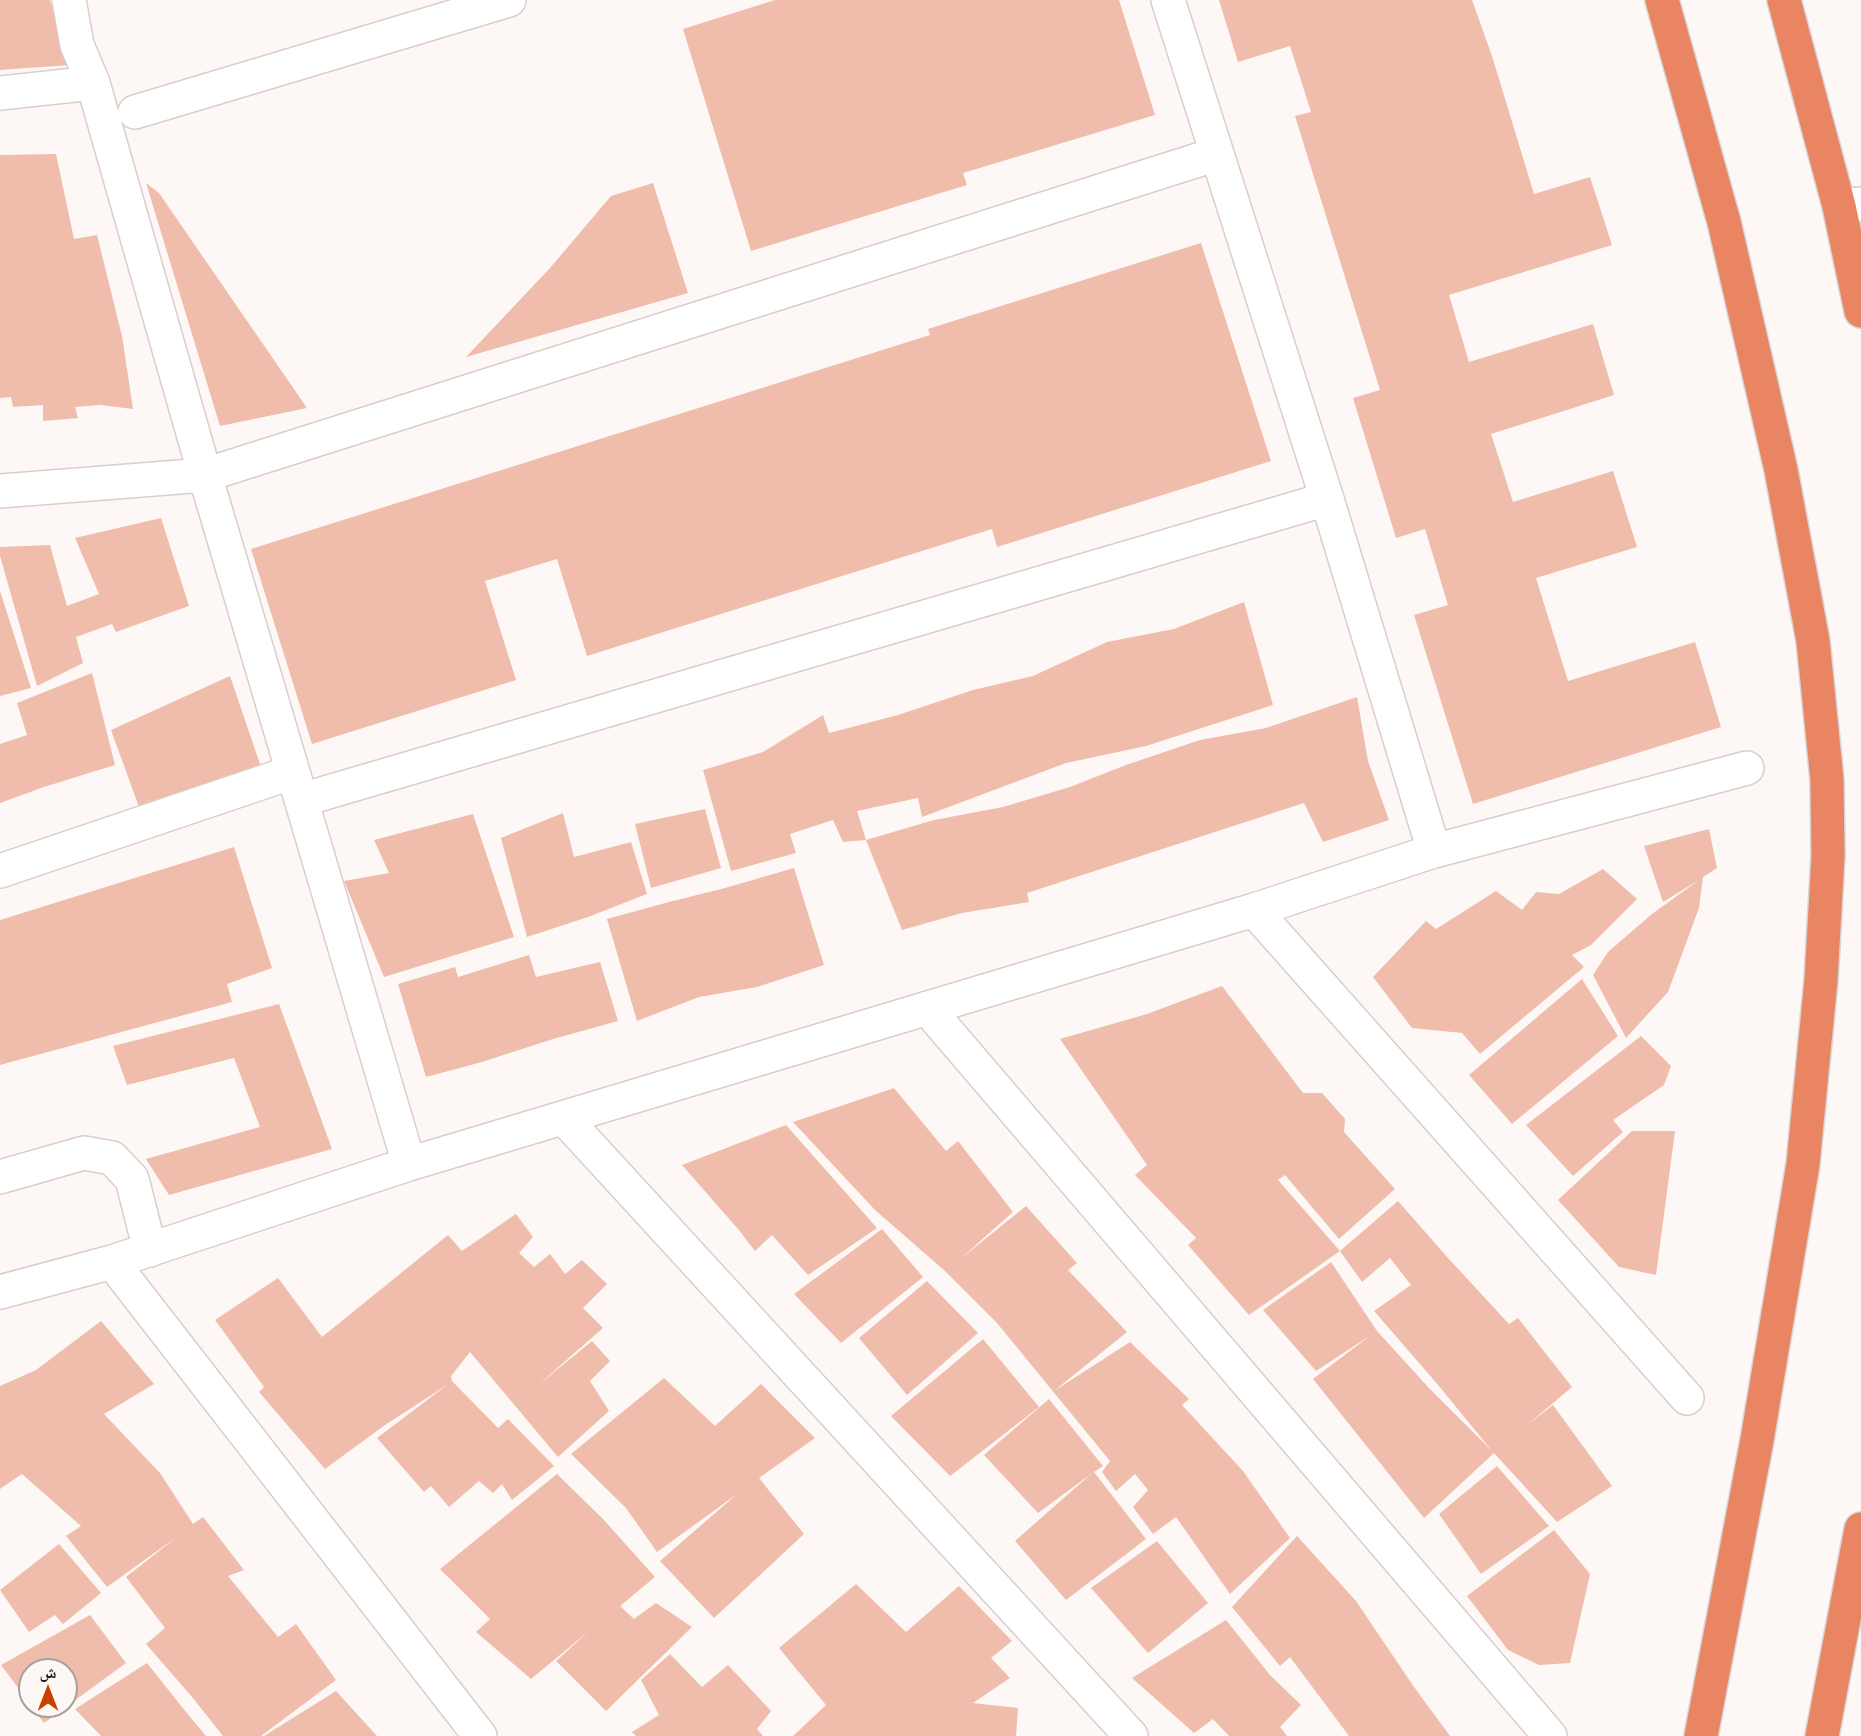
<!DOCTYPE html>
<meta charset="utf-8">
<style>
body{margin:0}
#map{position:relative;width:1861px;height:1736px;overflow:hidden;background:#fdf8f6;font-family:Merriweather,"Noto Naskh Arabic",serif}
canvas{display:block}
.north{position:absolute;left:18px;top:1658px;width:60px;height:60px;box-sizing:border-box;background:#fdf8f6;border:2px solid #a5a09e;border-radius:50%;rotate:0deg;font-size:16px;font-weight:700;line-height:24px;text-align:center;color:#211d1b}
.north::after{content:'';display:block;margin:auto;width:21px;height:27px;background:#c64000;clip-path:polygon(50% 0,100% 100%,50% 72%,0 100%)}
</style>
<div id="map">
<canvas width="1861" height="1736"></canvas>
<div class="north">ش</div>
</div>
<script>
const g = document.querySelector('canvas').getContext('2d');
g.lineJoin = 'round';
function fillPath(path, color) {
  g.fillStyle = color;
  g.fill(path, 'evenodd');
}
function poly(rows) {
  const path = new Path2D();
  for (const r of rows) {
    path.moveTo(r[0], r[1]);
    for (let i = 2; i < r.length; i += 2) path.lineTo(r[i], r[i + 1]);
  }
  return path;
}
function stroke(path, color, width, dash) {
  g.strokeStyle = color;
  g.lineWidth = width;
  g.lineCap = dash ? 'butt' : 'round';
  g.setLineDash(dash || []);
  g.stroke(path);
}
fillPath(poly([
 [0,0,50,0,70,65,0,70],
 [775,0,1119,0,1155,115,963,173,967,185,751,251,683,29],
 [1219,0,1472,0,1492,56,1534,194,1590,177,1612,245,1449,295,1469,362,1593,324,1614,395,1491,434,1513,502,1613,471,1637,547,1536,578,1568,681,1695,642,1721,727,1473,804,1414,615,1448,605,1425,529,1396,538,1353,398,1380,390,1295,116,1311,112,1290,46,1238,62],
 [56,154,74,239,97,235,122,336,133,409,100,405,75,407,78,418,43,421,43,405,13,407,11,397,0,398,0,155],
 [146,183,159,193,307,408,220,426],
 [653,183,688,293,466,357,550,268,611,196],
 [1201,243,1271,461,997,547,992,529,587,656,557,559,485,581,516,680,312,744,251,549,930,335,928,329],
 [161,518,189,606,116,632,112,624,76,637,83,663,37,686,0,556,0,547,50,545,67,606,99,594,75,538],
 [0,591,31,688,0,696],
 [1244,602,1273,705,1146,746,1066,763,922,817,918,798,857,811,866,840,843,842,833,820,790,834,796,853,731,871,703,770,763,752,823,715,829,733,898,715,973,690,1033,676,1107,642,1174,629],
 [92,673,115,765,44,787,0,803,0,744,27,735,17,703],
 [230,676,262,770,139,807,111,730],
 [1357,697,1368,761,1389,820,1323,842,1304,803,1027,893,1029,902,962,913,902,930,866,840,934,820,1003,807,1070,787,1126,765,1200,740,1266,728],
 [705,809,721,868,651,888,635,824],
 [563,813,574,857,631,842,647,894,588,917,527,937,501,838],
 [473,814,514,937,384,977,344,881,389,873,374,840],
 [1709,829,1717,868,1703,877,1699,908,1668,992,1626,1038,1593,975,1608,952,1652,914,1699,880,1663,902,1644,846],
 [234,847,272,968,227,984,232,1002,0,1065,0,920],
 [794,868,824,965,757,987,699,997,637,1021,607,919,669,902,725,888],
 [1603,869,1637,899,1591,945,1572,955,1584,967,1480,1054,1462,1033,1412,1028,1373,977,1426,921,1436,929,1496,891,1522,910,1536,892,1559,894],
 [529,955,536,977,600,962,618,1021,553,1039,482,1062,426,1077,398,984,455,967,458,977],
 [1582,979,1618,1036,1512,1124,1469,1075],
 [1222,986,1303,1093,1322,1093,1345,1119,1344,1132,1395,1189,1339,1239,1285,1175,1278,1180,1340,1251,1398,1201,1448,1258,1509,1324,1518,1318,1572,1387,1527,1425,1553,1405,1612,1486,1557,1522,1494,1453,1424,1518,1313,1379,1371,1335,1316,1371,1263,1310,1331,1262,1377,1331,1429,1388,1492,1451,1439,1386,1374,1311,1411,1285,1390,1258,1362,1282,1340,1251,1249,1315,1188,1245,1196,1238,1135,1175,1147,1165,1060,1039,1147,1014],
 [279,1004,332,1149,169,1195,146,1159,260,1127,234,1058,127,1085,113,1046],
 [1641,1036,1671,1066,1664,1085,1613,1120,1623,1132,1573,1176,1526,1125],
 [894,1088,946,1151,958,1141,1013,1212,959,1260,1026,1206,1077,1263,1068,1270,1127,1332,1054,1391,1130,1342,1189,1399,1182,1405,1243,1471,1290,1538,1230,1594,1176,1517,1153,1534,1133,1507,1148,1490,1135,1474,1116,1491,1102,1472,1110,1461,997,1323,945,1271,875,1210,793,1122],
 [786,1125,877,1228,808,1275,772,1235,755,1251,738,1229,682,1165],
 [1632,1131,1675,1131,1656,1275,1619,1267,1558,1200],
 [516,1214,533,1237,519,1253,534,1267,550,1254,565,1274,582,1260,607,1284,583,1308,603,1328,537,1386,592,1341,610,1361,590,1381,609,1411,558,1457,470,1352,451,1376,452,1381,498,1428,508,1419,554,1466,512,1500,502,1484,493,1493,479,1481,449,1507,431,1486,424,1492,377,1438,447,1385,385,1425,325,1469,259,1392,264,1387,215,1320,278,1278,322,1337,448,1235,462,1251],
 [882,1229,923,1277,841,1343,794,1294],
 [927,1281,978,1333,907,1395,859,1338],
 [101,1321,154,1384,104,1414,160,1473,193,1524,203,1517,244,1570,228,1576,278,1637,296,1624,336,1680,261,1736,223,1736,192,1697,146,1644,165,1628,126,1577,178,1536,107,1587,66,1536,81,1526,22,1474,0,1489,0,1386,36,1370],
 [983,1339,1039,1407,950,1476,891,1416],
 [664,1378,715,1426,761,1384,815,1438,759,1478,804,1534,714,1618,660,1561,737,1494,657,1552,626,1508,571,1454],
 [1049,1399,1103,1466,1094,1472,1146,1539,1066,1600,1015,1541,1091,1474,1038,1513,984,1455],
 [1497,1466,1549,1526,1481,1574,1439,1514],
 [557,1474,603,1519,655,1577,620,1606,634,1619,656,1603,692,1627,606,1711,556,1661,589,1631,531,1679,476,1632,490,1619,440,1569],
 [1554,1530,1590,1574,1570,1663,1539,1665,1508,1650,1467,1596],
 [1297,1536,1356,1601,1414,1687,1450,1736,1349,1736,1290,1657,1280,1666,1232,1607],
 [1157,1541,1208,1603,1148,1653,1091,1588],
 [59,1544,101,1593,63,1624,55,1615,29,1632,0,1590],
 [856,1584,906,1632,959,1586,1012,1641,991,1658,1010,1678,973,1703,1018,1708,1016,1736,793,1736,826,1705,779,1648],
 [90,1615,126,1663,44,1723,31,1706,66,1706,66,1670,30,1670,30,1704,1,1665],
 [1226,1620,1270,1675,1301,1705,1280,1727,1287,1736,1229,1736,1213,1719,1194,1733,1132,1678],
 [670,1654,702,1687,728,1665,771,1711,757,1729,763,1736,636,1736,632,1732,659,1715,641,1680],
 [147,1663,182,1707,206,1736,101,1736,75,1709],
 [336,1691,377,1736,264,1736]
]), '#f0bcab');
const minor = poly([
 [69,0,77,45,93,83,205,475,409,1164],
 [1168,0,1327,499,1434,851],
 [0,93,93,83],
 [135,112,509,0],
 [1839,206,1861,204],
 [0,491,205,475,1217,154],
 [301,800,1327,499],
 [0,871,293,772],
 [1254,910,1687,1398],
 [927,1008,1550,1736],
 [564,1118,1131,1736],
 [0,1177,84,1153,112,1158,132,1179,150,1250],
 [112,1262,480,1736],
 [0,1292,112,1262,409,1164,1254,910,1434,851,1747,768]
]);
const highway = poly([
 [1662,0,1724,222,1781,470,1813,641,1827,780,1828,856,1821,980,1803,1164,1757,1440,1701,1736],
 [1784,0,1839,206,1861,311],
 [1822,1736,1861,1529]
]);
stroke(minor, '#daceca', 36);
stroke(highway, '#d7d6d6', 36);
stroke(minor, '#fff', 33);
stroke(highway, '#ea8564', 33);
</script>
